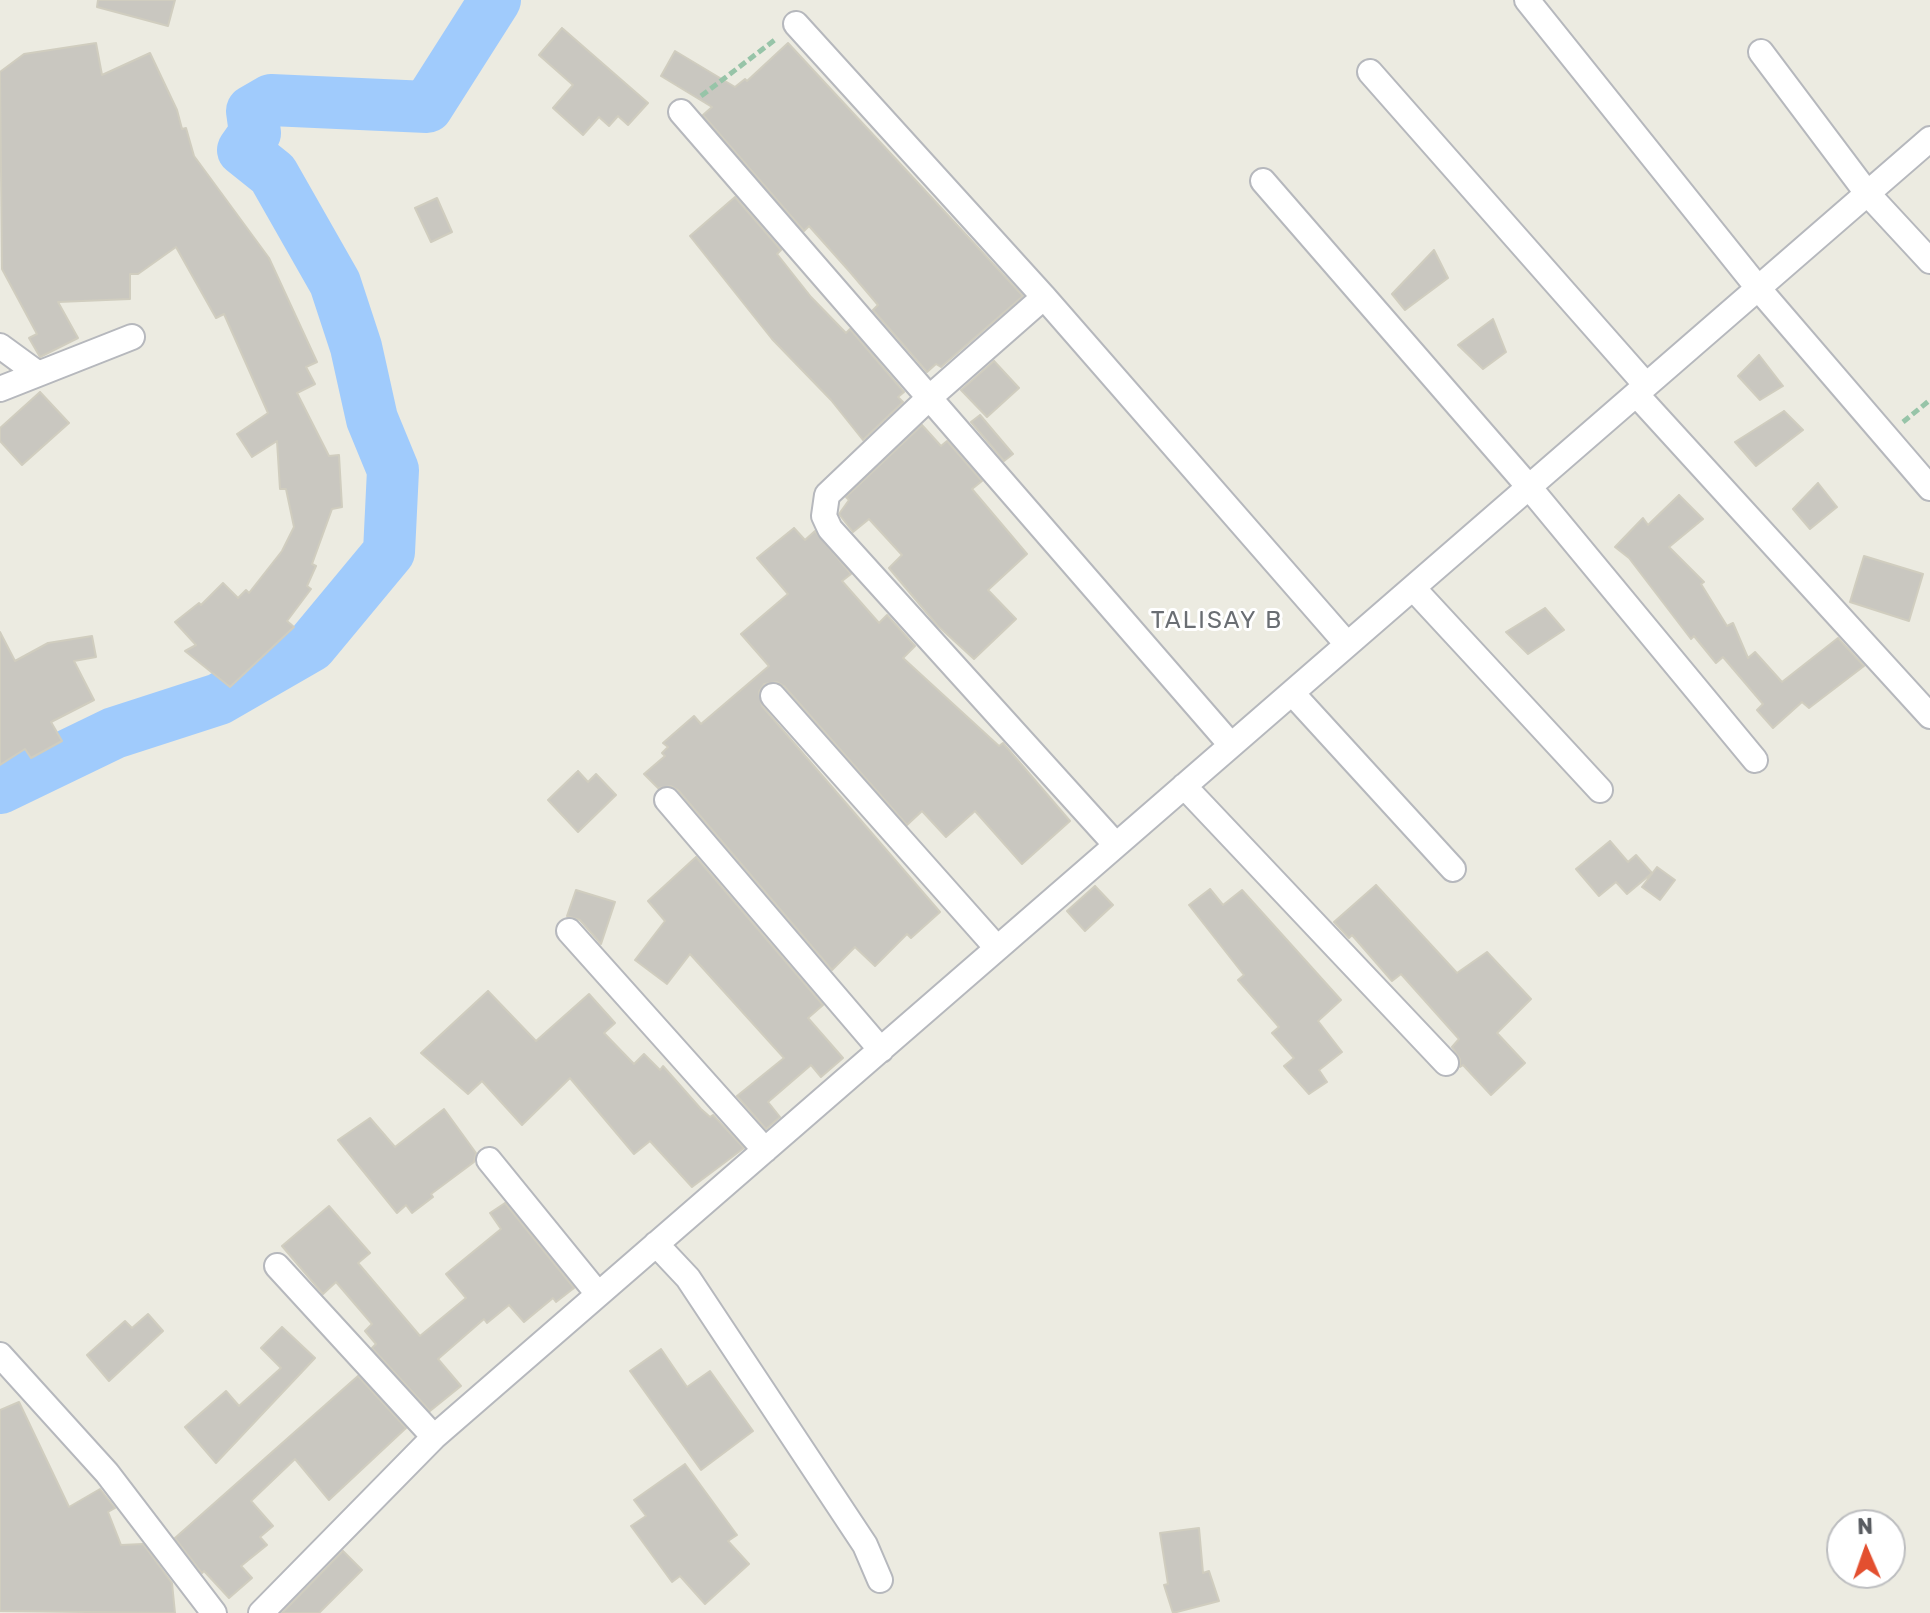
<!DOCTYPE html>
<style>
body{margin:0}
#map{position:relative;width:1930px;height:1613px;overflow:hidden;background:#ecebe1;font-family:Rubik,sans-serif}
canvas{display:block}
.north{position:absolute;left:1826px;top:1509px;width:80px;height:80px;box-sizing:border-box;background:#fff;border:2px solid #bdbec0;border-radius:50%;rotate:358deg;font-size:22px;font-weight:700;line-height:32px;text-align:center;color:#595c61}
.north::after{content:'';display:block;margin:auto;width:28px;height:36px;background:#e34f2f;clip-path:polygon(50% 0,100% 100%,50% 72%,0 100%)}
</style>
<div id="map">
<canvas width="1930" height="1613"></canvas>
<div class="north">N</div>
</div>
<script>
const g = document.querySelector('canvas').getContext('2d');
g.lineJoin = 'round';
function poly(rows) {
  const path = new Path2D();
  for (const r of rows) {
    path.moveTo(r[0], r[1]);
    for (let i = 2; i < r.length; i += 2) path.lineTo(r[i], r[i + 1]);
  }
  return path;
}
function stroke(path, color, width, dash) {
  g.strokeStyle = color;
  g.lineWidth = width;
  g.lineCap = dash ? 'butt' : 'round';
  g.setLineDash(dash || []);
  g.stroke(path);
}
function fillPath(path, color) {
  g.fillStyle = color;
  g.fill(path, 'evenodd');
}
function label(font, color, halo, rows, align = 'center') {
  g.font = font + ' Rubik,sans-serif';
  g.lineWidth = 6;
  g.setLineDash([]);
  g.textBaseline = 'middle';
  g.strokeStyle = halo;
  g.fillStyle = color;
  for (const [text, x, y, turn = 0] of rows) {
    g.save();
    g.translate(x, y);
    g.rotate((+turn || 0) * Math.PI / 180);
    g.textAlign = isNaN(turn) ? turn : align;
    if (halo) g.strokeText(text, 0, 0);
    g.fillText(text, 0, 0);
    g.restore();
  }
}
stroke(poly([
 [0,788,114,733,219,699,311,646,389,552,393,470,372,419,356,347,335,283,273,174,243,150,255,133,252,111,271,100,427,107,495,0]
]), '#a0cbfc', 52);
const building = poly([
 [98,0,175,0,168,26,97,7,98,0],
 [562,28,648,103,628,125,618,116,609,126,599,117,583,135,553,108,573,85,539,55,562,28],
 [96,43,102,75,150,53,177,110,182,129,186,128,194,156,269,258,317,362,306,367,315,384,297,393,329,456,339,455,342,507,332,509,312,564,316,566,307,586,311,589,287,621,294,627,230,687,185,651,196,645,175,622,199,603,201,605,223,583,238,598,246,590,249,593,282,551,294,527,286,489,280,489,277,441,252,457,237,434,268,413,224,314,216,318,176,247,138,274,130,274,130,299,58,302,78,338,40,357,29,338,37,334,2,269,0,72,24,54,96,43],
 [788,43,1023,296,941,367,936,364,927,372,873,310,878,305,850,272,809,226,804,231,703,115,712,107,661,76,675,51,735,87,745,79,747,81,788,43],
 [735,197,781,250,777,254,811,297,846,333,850,329,904,392,898,397,903,402,863,440,831,400,772,339,690,236,735,197],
 [437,198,452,232,431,242,415,208,437,198],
 [1434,250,1448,278,1405,310,1392,294,1434,250],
 [1493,319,1506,352,1483,369,1458,345,1493,319],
 [1759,355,1783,386,1760,400,1738,376,1759,355],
 [994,361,1019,388,987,417,961,390,994,361],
 [40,392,69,423,22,465,0,441,0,428,40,392],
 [1784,411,1803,430,1756,466,1735,442,1784,411],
 [980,415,1013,454,1004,461,971,422,980,415],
 [922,425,941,446,947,441,982,481,972,489,1027,554,988,590,1016,619,974,659,937,625,889,568,902,555,869,519,853,532,839,514,849,500,846,497,922,425],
 [1818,483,1837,507,1810,529,1793,509,1818,483],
 [1679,495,1703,519,1669,547,1704,582,1701,584,1727,626,1733,623,1748,658,1755,652,1782,682,1838,638,1864,666,1809,708,1802,702,1773,728,1757,710,1763,704,1723,657,1716,663,1694,636,1691,639,1629,558,1615,547,1643,518,1648,525,1679,495],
 [794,528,805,540,815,531,851,574,842,581,879,623,887,615,915,646,903,658,999,746,1003,743,1070,821,1022,864,975,811,946,837,922,811,907,825,784,686,777,682,764,684,759,692,762,706,940,912,911,938,907,934,875,966,855,947,832,970,678,790,671,786,658,788,644,774,665,756,662,753,668,747,663,743,694,716,701,724,769,666,741,634,788,594,757,558,794,528],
 [1864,556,1923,574,1909,621,1850,602,1864,556],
 [1545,608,1564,630,1528,654,1506,632,1545,608],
 [0,632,15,661,48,643,92,636,96,657,74,661,94,700,51,722,62,741,31,758,25,749,0,765,0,632],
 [578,771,588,782,596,774,616,795,578,832,548,800,578,771],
 [1610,841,1628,862,1636,855,1652,873,1627,894,1616,882,1599,896,1576,869,1610,841],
 [696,857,823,1005,808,1018,843,1058,821,1077,811,1065,768,1102,780,1117,766,1129,737,1096,784,1058,690,954,667,984,635,960,665,921,648,901,696,857],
 [1657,867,1675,880,1660,900,1642,887,1657,867],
 [1376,885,1457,973,1487,952,1531,999,1497,1033,1525,1063,1491,1095,1463,1065,1460,1067,1460,1059,1452,1047,1459,1039,1401,974,1392,981,1352,935,1349,938,1334,922,1376,885],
 [1095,886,1113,905,1085,931,1067,911,1095,886],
 [1210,889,1223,905,1242,890,1341,1000,1318,1021,1342,1052,1319,1070,1327,1082,1309,1094,1284,1066,1294,1058,1272,1033,1279,1027,1238,980,1244,975,1189,905,1210,889],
 [576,890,615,902,601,944,580,920,567,916,576,890],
 [488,991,536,1041,589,994,615,1023,604,1033,634,1064,644,1054,660,1070,663,1066,701,1109,710,1117,713,1115,744,1148,692,1187,650,1141,634,1154,570,1078,522,1125,482,1081,468,1094,421,1053,488,991],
 [444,1109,476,1153,474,1162,431,1194,433,1197,412,1213,406,1205,397,1213,338,1140,370,1118,395,1147,444,1109],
 [505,1203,574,1288,556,1302,553,1298,524,1322,509,1305,487,1323,484,1319,438,1359,461,1386,430,1411,372,1348,376,1344,365,1331,372,1324,336,1282,323,1294,282,1246,329,1206,370,1253,358,1263,420,1336,466,1298,446,1274,501,1229,490,1213,505,1203],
 [148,1314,163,1331,109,1381,87,1355,125,1321,132,1328,148,1314],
 [282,1327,315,1358,216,1463,185,1427,226,1391,239,1406,281,1368,261,1348,282,1327],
 [661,1349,687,1387,710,1371,753,1431,701,1470,630,1371,661,1349],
 [358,1376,406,1428,329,1500,295,1459,251,1501,273,1526,260,1537,267,1545,241,1566,252,1578,229,1598,204,1571,202,1573,175,1538,358,1376],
 [19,1402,69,1507,100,1489,115,1508,108,1512,121,1545,143,1544,172,1583,175,1613,0,1611,0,1410,19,1402],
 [685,1464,737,1535,728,1541,749,1564,705,1604,680,1576,672,1582,631,1526,646,1516,634,1500,685,1464],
 [1199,1528,1203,1573,1209,1571,1219,1601,1173,1613,1164,1585,1168,1584,1160,1533,1199,1528],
 [343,1551,362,1570,319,1613,282,1613,343,1551]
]);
fillPath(building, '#c9c7c0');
stroke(building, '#d0cdbf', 2);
const minor = poly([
 [1527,0,1758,288,1930,488],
 [796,24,1044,297,1347,644],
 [1761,52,1867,193,1930,261],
 [1370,72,1646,385],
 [681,112,1231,745],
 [1263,181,1529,487,1755,760],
 [1044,297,929,398,827,495,824,516,830,529,1116,845],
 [0,346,37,373],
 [0,389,132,337],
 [1636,394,1930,716],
 [1413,588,1600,790],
 [1292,693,1453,869],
 [773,696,997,948],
 [1184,786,1446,1063],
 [667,800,881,1050],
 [569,931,765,1150],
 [489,1160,598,1294],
 [656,1244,688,1278,865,1545,880,1580],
 [277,1266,434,1437],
 [0,1355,107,1473,214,1613],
 [261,1613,434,1437,1930,139]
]);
stroke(minor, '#b6b8bd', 28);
stroke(poly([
 [701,96,776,39],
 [1903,422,1930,400]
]), '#97c4a8', 5, [8, 4]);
stroke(minor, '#fff', 24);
g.letterSpacing = '2px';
label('24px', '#6a6e73', '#fff', [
 ["TALISAY B",1217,621]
]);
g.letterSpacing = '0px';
</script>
